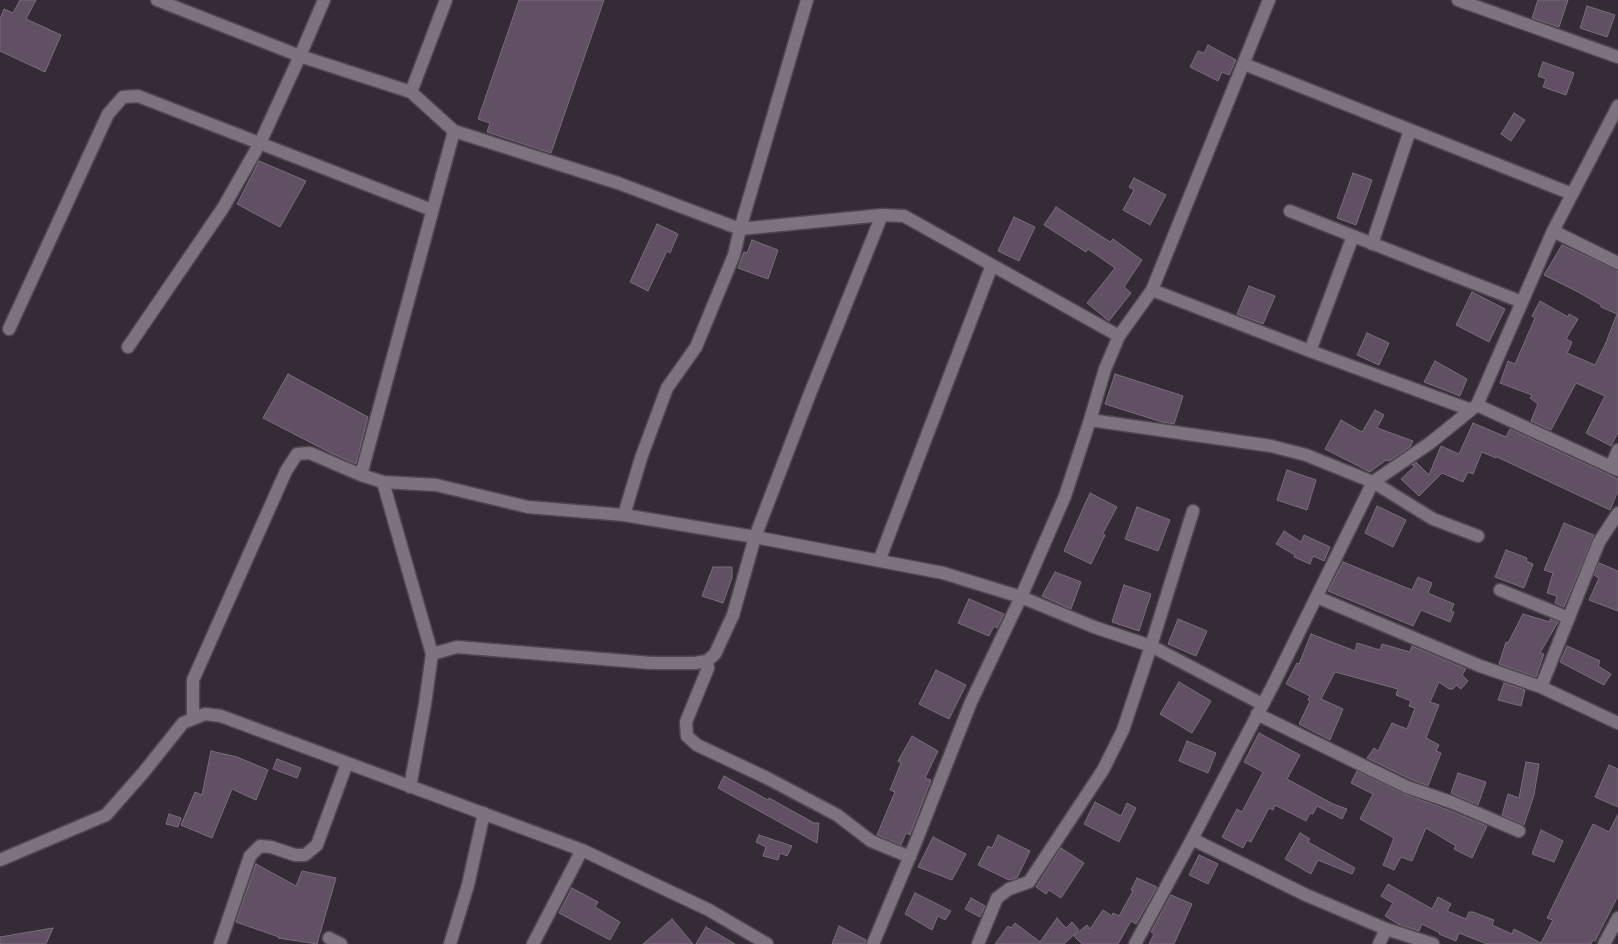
<!DOCTYPE html>
<style>
body{margin:0}
canvas{display:block;background:#352b37}
</style>
<canvas width="1618" height="944"></canvas>
<script>
const g = document.querySelector('canvas').getContext('2d');
g.lineJoin = 'round';
function fillPath(path, color) {
  g.fillStyle = color;
  g.fill(path, 'evenodd');
}
function poly(rows) {
  const path = new Path2D();
  for (const r of rows) {
    path.moveTo(r[0], r[1]);
    for (let i = 2; i < r.length; i += 2) path.lineTo(r[i], r[i + 1]);
  }
  return path;
}
function stroke(path, color, width, dash) {
  g.strokeStyle = color;
  g.lineWidth = width;
  g.lineCap = dash ? 'butt' : 'round';
  g.setLineDash(dash || []);
  g.stroke(path);
}
const building = poly([
 [20,0,36,0,26,19,61,35,45,72,0,51,0,19,4,9,13,13,20,0],
 [519,0,604,0,551,153,487,132,490,123,478,119,519,0],
 [1538,0,1568,0,1559,27,1532,18,1538,0],
 [1587,6,1615,15,1607,37,1580,28,1587,6],
 [1208,45,1236,60,1229,75,1222,72,1218,81,1190,67,1198,51,1204,53,1208,45],
 [1543,62,1574,73,1566,95,1543,87,1546,79,1538,76,1543,62],
 [1514,113,1525,120,1511,141,1501,134,1514,113],
 [259,161,306,181,280,227,237,204,259,161],
 [1353,173,1372,180,1356,225,1337,218,1353,173],
 [1134,178,1166,195,1150,225,1123,210,1134,190,1129,187,1134,178],
 [1056,207,1110,242,1113,239,1142,260,1124,287,1131,293,1109,321,1087,303,1115,268,1088,249,1086,252,1044,225,1056,207],
 [1014,217,1035,227,1019,261,998,251,1014,217],
 [657,224,678,234,670,253,667,251,648,291,630,282,657,224],
 [752,240,778,250,768,279,738,268,744,252,747,253,752,240],
 [1562,245,1618,271,1618,432,1611,446,1586,433,1605,396,1576,383,1551,430,1531,421,1538,404,1530,398,1532,395,1500,383,1508,361,1515,364,1535,318,1532,316,1540,301,1568,317,1569,314,1578,319,1566,339,1572,342,1567,353,1595,365,1605,345,1617,314,1601,307,1601,305,1578,292,1544,275,1562,245],
 [1249,286,1275,296,1263,324,1237,314,1249,286],
 [1472,292,1505,309,1489,342,1456,325,1472,292],
 [1367,333,1389,343,1379,365,1357,355,1367,333],
 [1435,361,1467,379,1460,396,1424,382,1435,361],
 [288,374,368,417,356,464,329,452,263,418,288,374],
 [1115,374,1183,396,1174,424,1162,422,1105,404,1115,374],
 [1375,410,1384,415,1377,428,1413,441,1410,447,1389,461,1386,460,1370,472,1325,449,1341,420,1362,432,1375,410],
 [1473,423,1506,437,1510,429,1618,479,1618,491,1610,510,1497,457,1496,458,1482,452,1473,474,1468,472,1463,482,1442,473,1419,496,1401,479,1415,466,1412,465,1416,462,1429,475,1441,446,1459,454,1473,423],
 [1287,470,1316,480,1307,510,1277,500,1287,470],
 [1090,493,1117,507,1103,533,1105,535,1091,564,1064,551,1090,493],
 [1377,506,1406,520,1393,547,1365,533,1377,506],
 [1137,507,1170,520,1158,551,1125,539,1137,507],
 [1564,523,1594,535,1564,607,1555,603,1557,596,1547,593,1553,573,1544,570,1564,523],
 [1284,531,1301,542,1304,535,1330,547,1324,561,1313,556,1310,564,1294,557,1295,555,1276,544,1284,531],
 [1506,550,1527,558,1526,561,1533,564,1524,588,1495,577,1506,550],
 [1343,562,1412,590,1418,577,1432,583,1428,593,1454,604,1451,611,1454,612,1450,622,1421,610,1413,626,1328,591,1343,562],
 [1599,563,1618,571,1618,611,1589,600,1599,578,1594,575,1599,563],
 [713,567,732,567,732,578,723,603,702,596,713,567],
 [1055,572,1081,582,1071,609,1042,596,1055,572],
 [1124,585,1151,594,1139,631,1112,622,1124,585],
 [969,599,1004,614,997,628,994,626,989,636,958,623,969,599],
 [1523,614,1550,622,1550,619,1558,622,1540,653,1544,654,1536,677,1499,664,1506,642,1508,643,1523,614],
 [1178,619,1207,631,1196,656,1168,644,1178,619],
 [1311,634,1355,651,1357,643,1380,650,1382,644,1410,652,1412,646,1466,669,1462,675,1468,681,1461,689,1456,685,1453,689,1449,689,1439,682,1430,702,1439,705,1426,738,1439,745,1436,751,1441,753,1428,786,1410,779,1367,758,1374,748,1378,751,1392,723,1407,729,1415,708,1409,706,1411,701,1396,695,1398,689,1335,672,1321,699,1343,709,1330,740,1299,724,1310,701,1308,700,1310,696,1286,684,1297,663,1299,664,1311,634],
 [1567,646,1600,661,1598,666,1611,674,1604,685,1560,662,1567,646],
 [936,670,966,685,949,719,919,704,936,670],
 [1179,682,1211,701,1192,733,1160,714,1179,682],
 [1504,683,1525,690,1521,706,1498,700,1504,683],
 [1259,733,1300,755,1287,779,1333,804,1347,809,1342,819,1317,806,1313,814,1310,813,1306,821,1275,805,1273,810,1269,808,1251,842,1247,840,1243,848,1222,837,1237,809,1242,812,1263,772,1244,762,1259,733],
 [912,736,938,751,925,778,931,780,911,832,910,835,906,833,901,845,877,835,895,792,890,790,901,763,898,761,912,736],
 [1187,741,1216,753,1208,773,1179,761,1187,741],
 [211,751,237,757,268,770,256,800,232,789,212,838,181,825,195,792,202,795,211,751],
 [277,759,301,768,297,778,273,769,277,759],
 [1526,762,1539,764,1534,795,1524,825,1502,815,1508,794,1519,798,1526,762],
 [1609,765,1618,769,1618,807,1595,797,1609,765],
 [1357,771,1404,794,1448,810,1487,826,1472,858,1454,849,1456,846,1426,828,1412,861,1401,857,1394,870,1383,865,1394,838,1360,819,1373,794,1351,783,1357,771],
 [1458,773,1486,782,1478,805,1451,793,1458,773],
 [724,776,768,800,769,798,814,823,819,823,817,843,718,788,724,776],
 [1095,802,1121,816,1127,803,1136,808,1119,842,1084,824,1095,802],
 [169,814,181,818,178,827,166,824,169,814],
 [1618,814,1618,896,1595,941,1593,940,1591,944,1487,944,1459,933,1456,941,1439,934,1440,933,1422,924,1419,931,1398,924,1385,916,1393,903,1381,896,1388,884,1432,909,1438,897,1451,904,1447,911,1466,919,1469,912,1473,912,1494,920,1492,925,1512,934,1514,929,1541,943,1553,920,1547,918,1593,824,1609,832,1618,814],
 [1541,830,1563,841,1554,862,1532,854,1541,830],
 [1300,833,1310,839,1308,842,1355,868,1352,874,1318,860,1311,874,1285,859,1300,833],
 [759,835,792,846,787,856,780,853,778,860,763,856,766,847,756,842,759,835],
 [998,835,1030,851,1017,878,1009,880,978,865,988,846,992,848,998,835],
 [933,837,966,854,952,880,918,867,933,837],
 [1061,848,1084,863,1061,898,1049,890,1046,894,1036,887,1061,848],
 [1199,855,1218,864,1208,884,1189,875,1199,855],
 [256,864,296,886,302,871,336,878,317,944,278,938,279,937,236,922,256,864],
 [1137,878,1157,887,1136,924,1131,921,1118,944,1082,944,1074,936,1087,925,1090,929,1103,910,1112,916,1113,913,1119,916,1133,891,1131,890,1137,878],
 [572,888,598,902,595,907,620,922,610,940,559,913,572,888],
 [915,893,951,911,945,920,938,916,932,930,905,914,915,893],
 [1171,895,1192,904,1174,944,1149,944,1154,934,1151,932,1171,895],
 [971,898,985,906,980,917,965,909,971,898],
 [1057,918,1066,928,1072,922,1079,930,1064,944,995,944,1008,926,1011,928,1015,923,1040,942,1057,918],
 [672,919,693,944,643,944,672,919],
 [839,926,866,940,865,944,832,944,839,926],
 [706,927,735,944,696,944,706,927],
 [53,928,46,944,0,944,0,937,53,928]
]);
fillPath(building, '#614f64');
stroke(building, '#796d7b', 1);
const minor = poly([
 [157,0,300,56,411,92,454,131,618,183,740,229,882,215,904,216,1119,336],
 [1458,0,1618,57],
 [1244,64,1572,194],
 [411,92,446,0],
 [1290,211,1353,236],
 [1553,231,1618,263],
 [1372,244,1410,130],
 [1152,290,1310,351,1471,410],
 [9,329,108,114,123,97,138,96,432,210],
 [128,347,223,208,260,143,300,56,324,0],
 [1310,351,1353,236,1522,302],
 [1477,405,1618,470],
 [1090,420,1271,446,1306,455,1373,482,1433,519,1478,536],
 [1611,467,1618,450],
 [361,475,454,131],
 [383,482,432,654],
 [1193,511,1151,646,1262,704],
 [624,515,641,458,667,388,696,347,734,255,740,229,807,0],
 [879,561,992,265],
 [1500,590,1569,618],
 [1317,597,1480,666,1541,687,1618,723],
 [707,661,708,668,686,722,687,736,697,745,767,778,837,815,871,841,910,857],
 [1541,687,1599,542,1618,513],
 [1257,714,1407,787,1451,802,1519,831],
 [193,719,193,680,286,471,297,454,310,453,361,475,383,482,436,485,528,507,624,515,755,537,943,573,1021,597,1094,627,1151,646,1123,730,1103,770,1029,882,1009,889,997,898,978,944],
 [410,787,425,704,432,654,457,647,651,663,695,663,707,661,715,654,733,615,755,537,809,396,882,215],
 [1192,839,1306,895,1386,929,1433,944],
 [0,860,106,815,143,773,183,723,205,714,221,716,582,850,709,910,767,944],
 [329,938,341,944],
 [220,944,250,856,260,846,271,847,295,855,305,855,317,845,347,763],
 [450,944,468,885,484,813],
 [533,944,582,850],
 [873,944,915,844,971,702,1021,597,1065,496,1090,420,1105,369,1119,336,1152,290,1269,0],
 [1135,944,1192,839,1273,685,1373,482,1430,443,1477,405,1553,231,1618,106],
 [1379,944,1386,929],
 [1604,944,1618,918]
]);
stroke(minor, '#504751', 15);
stroke(minor, '#7e7280', 12);
</script>
